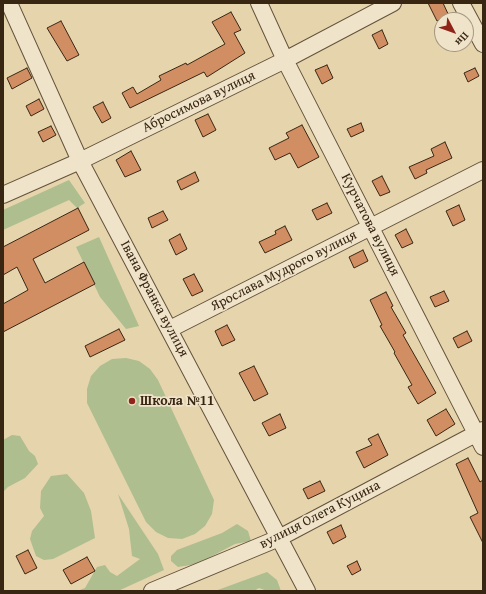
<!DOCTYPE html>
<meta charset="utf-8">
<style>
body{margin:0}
#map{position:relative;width:486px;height:594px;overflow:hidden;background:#e6d4ad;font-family:"Gentium Book Plus",serif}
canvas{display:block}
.frame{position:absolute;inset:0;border:4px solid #382613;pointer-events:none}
.north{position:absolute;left:434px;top:12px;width:40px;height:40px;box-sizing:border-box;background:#efe3ca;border:1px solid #a69781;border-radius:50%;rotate:131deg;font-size:11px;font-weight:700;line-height:16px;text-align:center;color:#382613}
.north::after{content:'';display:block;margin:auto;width:14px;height:18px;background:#8f2418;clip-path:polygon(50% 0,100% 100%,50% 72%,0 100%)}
</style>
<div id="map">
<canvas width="486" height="594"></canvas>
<div class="frame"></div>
<div class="north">Пн</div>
</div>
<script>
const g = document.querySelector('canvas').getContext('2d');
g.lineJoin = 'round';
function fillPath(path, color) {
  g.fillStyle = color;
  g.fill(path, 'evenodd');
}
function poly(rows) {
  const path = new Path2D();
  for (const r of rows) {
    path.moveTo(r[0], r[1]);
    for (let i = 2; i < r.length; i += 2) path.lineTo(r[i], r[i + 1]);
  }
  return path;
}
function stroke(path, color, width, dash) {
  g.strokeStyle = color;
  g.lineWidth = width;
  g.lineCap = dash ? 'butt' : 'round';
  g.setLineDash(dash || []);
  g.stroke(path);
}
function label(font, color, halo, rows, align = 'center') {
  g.font = font + ' "Gentium Book Plus",serif';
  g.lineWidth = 3.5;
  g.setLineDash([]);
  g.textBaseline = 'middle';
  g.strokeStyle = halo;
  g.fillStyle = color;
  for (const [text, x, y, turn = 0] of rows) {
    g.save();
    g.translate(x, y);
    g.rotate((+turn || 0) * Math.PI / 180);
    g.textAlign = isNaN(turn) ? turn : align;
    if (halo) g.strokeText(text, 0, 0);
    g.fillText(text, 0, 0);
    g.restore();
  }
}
fillPath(poly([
 [69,180,85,203,77,208,69,200,3,230,3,210],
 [99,237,139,326,126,329,100,297,76,247],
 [126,358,139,361,150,369,158,380,214,500,212,514,205,526,195,534,182,539,168,538,156,532,146,522,87,403,87,389,91,376,100,366,112,359],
 [12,435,20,436,29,451,35,456,38,464,25,478,8,487,3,492,3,440],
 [67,474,84,493,91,511,95,538,53,559,44,560,36,556,30,539,32,531,44,516,40,508,41,491,51,476],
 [118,494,158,554,164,570,118,591,77,591,85,588,97,567,105,565,110,572,117,576,140,559,132,556,129,529],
 [237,524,248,531,251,541,235,544,197,564,178,567,171,561,171,556,177,550,222,533],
 [267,572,277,580,281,591,267,591,259,588,254,591,215,591]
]), '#aebe8f');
const building = poly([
 [428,3,443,3,449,16,437,21,428,3],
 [231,12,241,30,234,33,245,53,207,77,204,72,130,108,122,93,133,87,137,94,161,80,159,76,186,63,187,65,225,44,212,22,231,12],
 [61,21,79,55,67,61,47,28,61,21],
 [382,30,388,44,379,49,372,35,382,30],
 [327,65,333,78,322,84,315,70,327,65],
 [27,68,32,78,12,89,7,78,27,68],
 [475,68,479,76,468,82,464,73,475,68],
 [39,99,44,109,31,116,26,106,39,99],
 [103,102,111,118,102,123,93,107,103,102],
 [208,114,216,130,203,137,195,120,208,114],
 [361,123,364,131,351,137,347,129,361,123],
 [302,125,319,157,298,168,290,153,275,160,269,148,289,138,286,133,302,125],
 [51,126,56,135,43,142,38,132,51,126],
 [445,142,452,158,426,170,427,173,415,179,409,167,434,156,431,149,445,142],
 [131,151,141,170,125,177,116,160,131,151],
 [195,172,199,181,181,190,177,181,195,172],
 [382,176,390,192,380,196,372,181,382,176],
 [327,203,332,213,317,220,312,210,327,203],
 [459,205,465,220,453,226,446,211,459,205],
 [78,208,89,230,33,259,45,283,84,262,95,284,3,332,3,304,28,290,17,267,3,275,3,247,78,208],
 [163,211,168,220,152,228,148,218,163,211],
 [285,226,292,240,265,253,259,242,276,234,275,231,285,226],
 [406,229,413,243,402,248,395,235,406,229],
 [180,234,187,249,176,255,169,240,180,234],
 [363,250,368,261,354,268,349,257,363,250],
 [194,274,203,291,192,296,183,279,194,274],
 [444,291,449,301,435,307,430,297,444,291],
 [386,292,393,306,391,307,406,333,403,335,436,393,418,404,408,387,412,385,394,353,395,352,380,326,382,325,370,300,386,292],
 [227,325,235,340,222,346,215,331,227,325],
 [119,329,125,340,90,357,85,346,119,329],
 [467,331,472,341,458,348,453,338,467,331],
 [254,366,268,394,254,401,239,373,254,366],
 [446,409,455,424,436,436,427,420,446,409],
 [280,414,286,428,269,436,262,423,280,414],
 [378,434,388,455,364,468,356,452,372,445,368,439,378,434],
 [468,458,480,482,483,480,483,543,470,517,478,513,456,464,468,458],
 [320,481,325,491,308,499,303,489,320,481],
 [341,525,346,537,333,544,327,532,341,525],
 [28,550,37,568,25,574,16,556,28,550],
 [87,557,95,571,71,584,63,570,87,557],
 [357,561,361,570,352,575,347,566,357,561]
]);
fillPath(building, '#d28e63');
stroke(building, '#382613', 1);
const minor = poly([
 [9,3,80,161,307,591],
 [259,3,285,60,483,447],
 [461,3,483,44],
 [3,195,80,161,285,60,393,3],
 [170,329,483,170],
 [152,591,279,538,483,430]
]);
stroke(minor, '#64523a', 18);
stroke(minor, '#efe3ca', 16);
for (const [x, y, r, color] of [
 [132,401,4,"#8f2418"]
]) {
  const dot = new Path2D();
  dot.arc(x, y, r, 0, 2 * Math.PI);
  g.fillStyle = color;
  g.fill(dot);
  stroke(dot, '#efe3ca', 1.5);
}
label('14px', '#382613', '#efe3ca', [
 ["Абросимова вулиця",199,102,-26],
 ["Курчатова вулиця",370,225,63],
 ["Ярослава Мудрого вулиця",284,271,-27],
 ["Івана Франка вулиця",154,299,62],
 ["вулиця Олега Куцина",320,515,-27]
]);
label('bold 14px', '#382613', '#efe3ca', [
 ["Школа №11",140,401]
], 'left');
</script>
